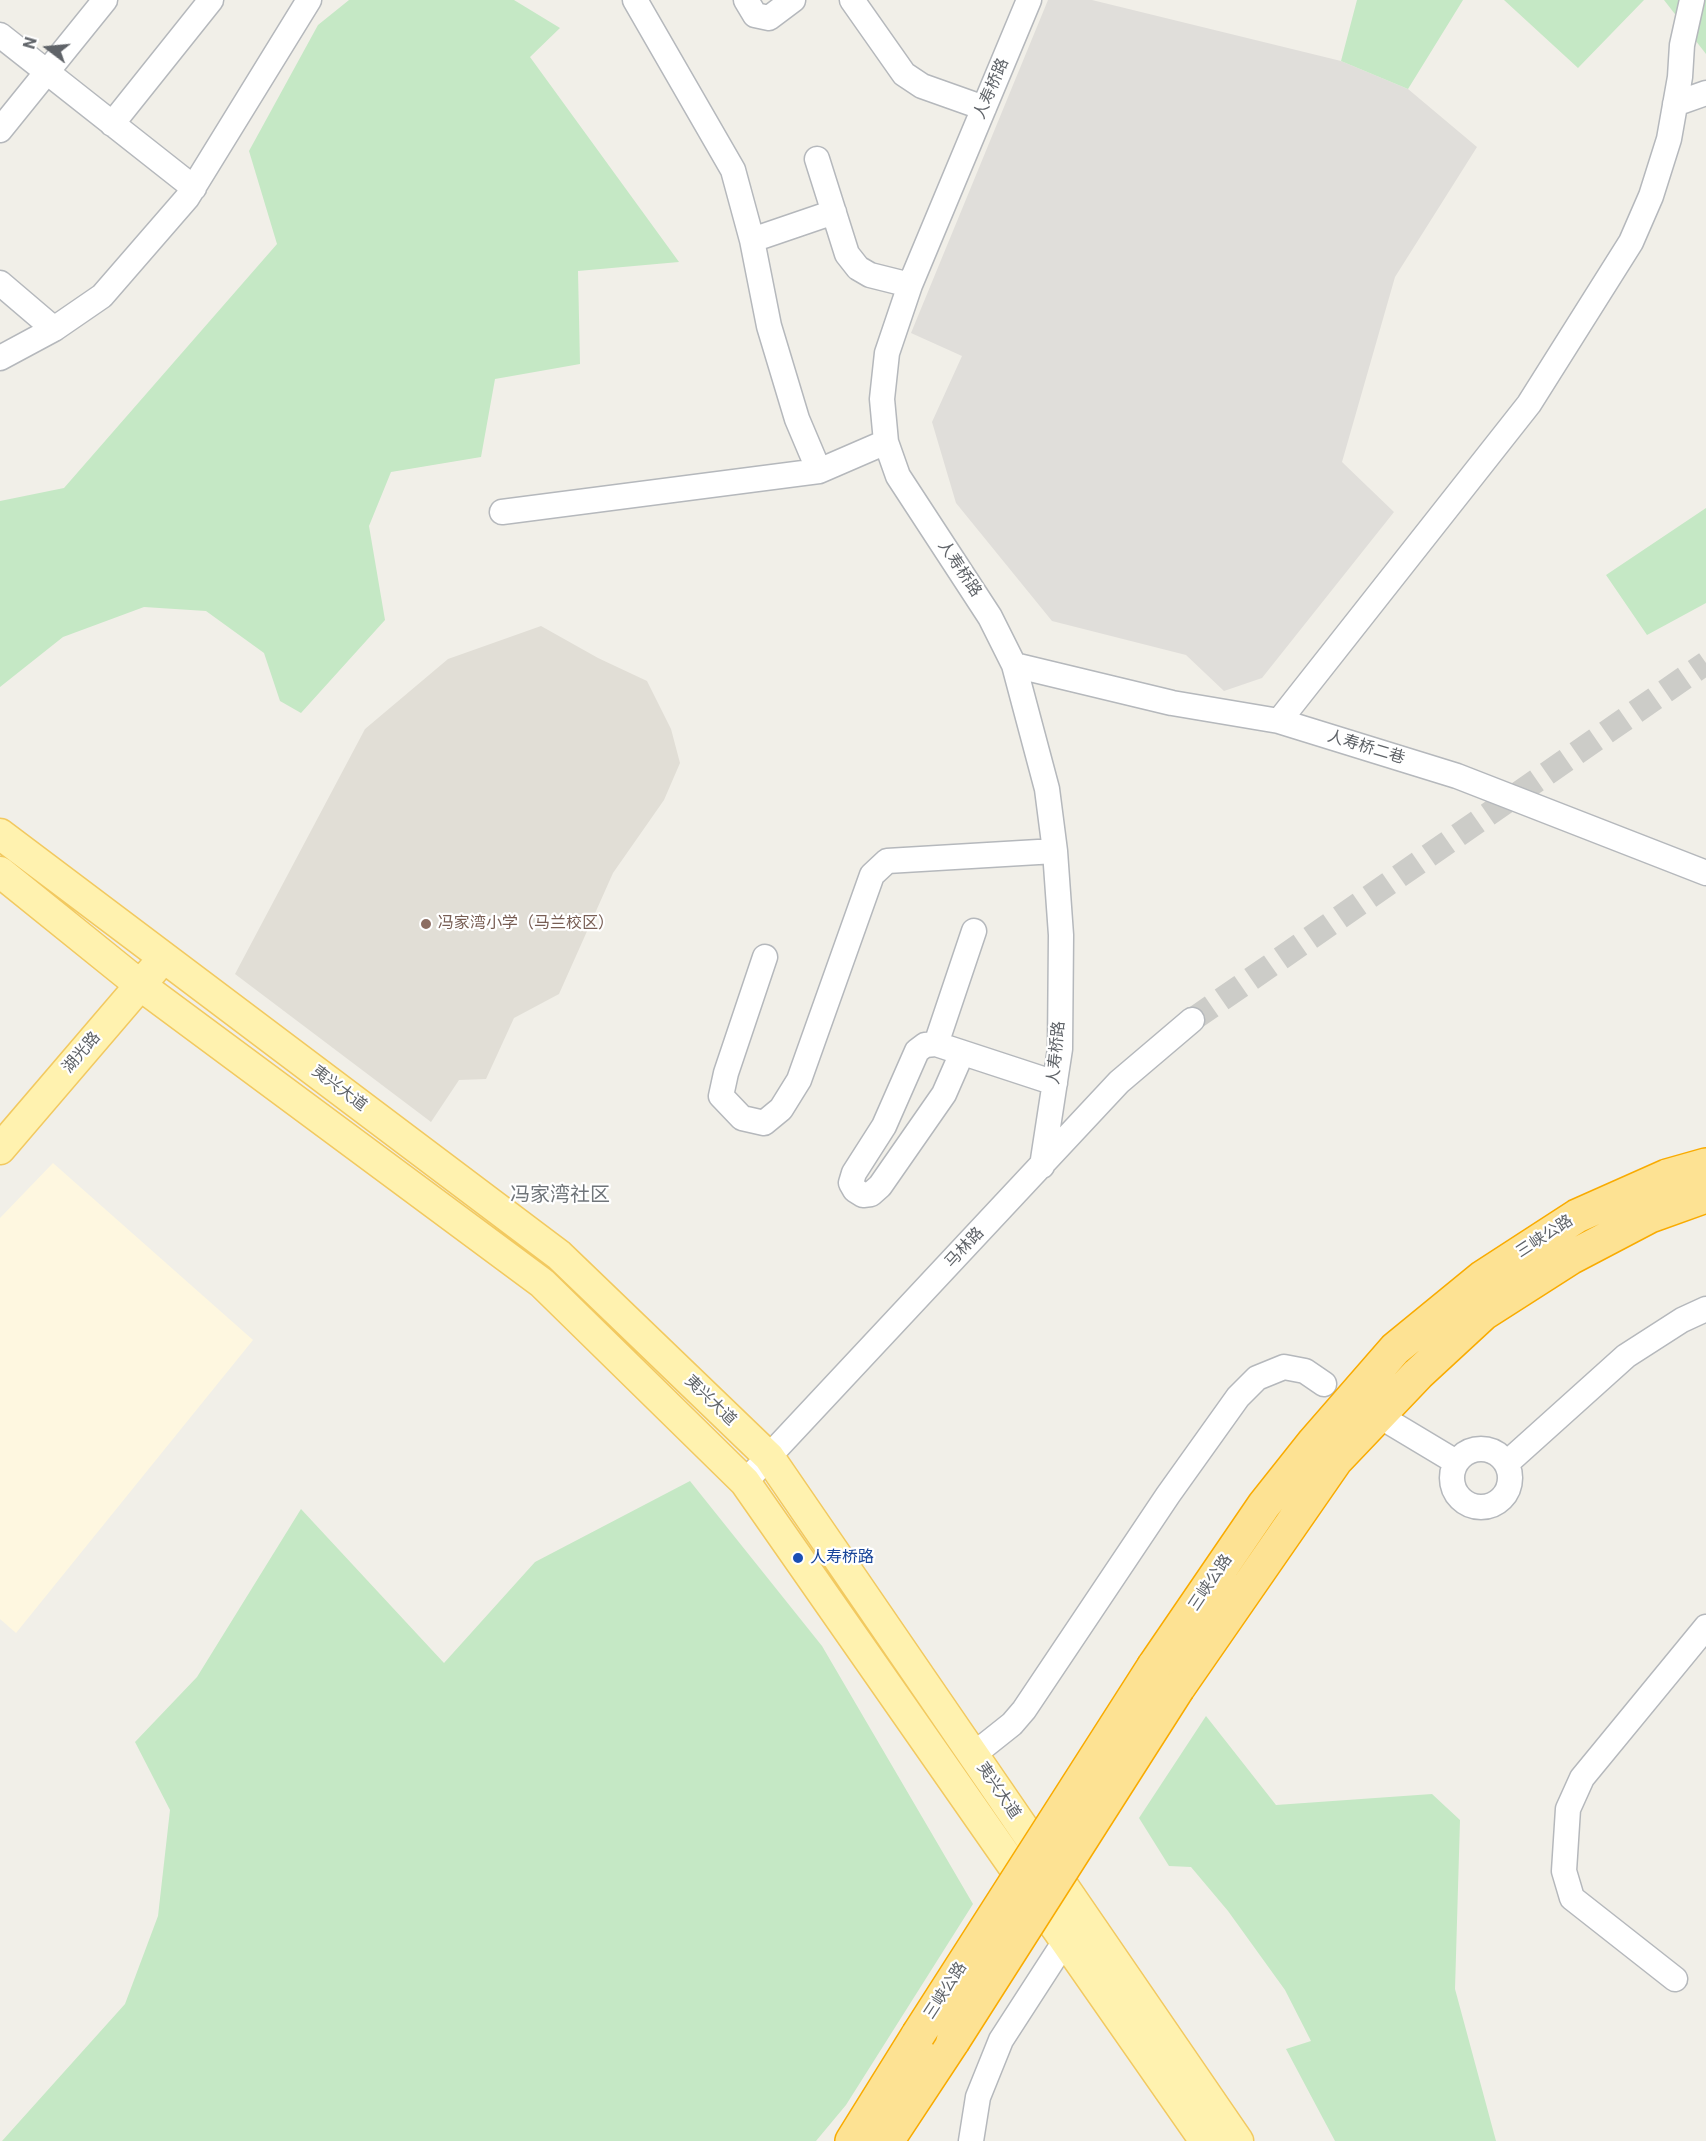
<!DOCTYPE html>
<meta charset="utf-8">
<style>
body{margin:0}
#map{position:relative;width:1706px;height:2141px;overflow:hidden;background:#f1efe8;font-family:Roboto,sans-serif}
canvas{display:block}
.north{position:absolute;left:18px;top:18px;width:60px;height:60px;-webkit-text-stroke:4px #fff;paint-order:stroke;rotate:286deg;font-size:16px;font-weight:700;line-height:24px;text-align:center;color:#5f6368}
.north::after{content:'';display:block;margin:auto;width:21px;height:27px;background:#5f6368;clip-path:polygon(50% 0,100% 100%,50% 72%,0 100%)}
</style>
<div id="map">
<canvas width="1706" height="2141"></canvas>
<div class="north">N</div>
</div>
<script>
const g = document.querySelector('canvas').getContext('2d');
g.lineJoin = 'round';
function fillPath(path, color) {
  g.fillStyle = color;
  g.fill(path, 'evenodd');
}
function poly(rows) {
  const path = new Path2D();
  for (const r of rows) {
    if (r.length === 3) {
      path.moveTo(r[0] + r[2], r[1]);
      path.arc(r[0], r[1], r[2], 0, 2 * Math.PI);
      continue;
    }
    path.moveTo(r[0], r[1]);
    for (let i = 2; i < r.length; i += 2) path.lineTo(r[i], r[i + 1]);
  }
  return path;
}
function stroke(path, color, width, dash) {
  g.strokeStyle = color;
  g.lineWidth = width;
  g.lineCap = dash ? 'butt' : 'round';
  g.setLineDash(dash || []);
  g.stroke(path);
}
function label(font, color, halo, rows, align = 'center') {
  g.font = font + ' Roboto,"Noto Sans SC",sans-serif';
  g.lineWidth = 4.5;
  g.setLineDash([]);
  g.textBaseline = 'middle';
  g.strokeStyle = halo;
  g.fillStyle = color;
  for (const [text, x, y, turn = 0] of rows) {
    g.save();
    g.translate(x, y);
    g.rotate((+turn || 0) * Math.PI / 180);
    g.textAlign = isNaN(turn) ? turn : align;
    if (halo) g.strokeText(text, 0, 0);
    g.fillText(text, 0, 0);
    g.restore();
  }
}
fillPath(poly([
 [53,1163,253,1340,16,1633,0,1619,0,1218]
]), '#fef7e0');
fillPath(poly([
 [1048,0,1092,0,1341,61,1408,89,1477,147,1395,277,1342,462,1394,512,1262,678,1224,691,1186,655,1052,621,956,503,932,422,962,356,911,333]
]), '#e0deda');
fillPath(poly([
 [541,626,598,658,647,681,671,729,680,763,664,800,613,873,559,994,514,1018,486,1079,459,1080,431,1122,235,974,365,729,448,659]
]), '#e1ded6');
fillPath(poly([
 [349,0,514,0,560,28,530,57,679,262,578,271,580,364,495,379,481,457,391,472,369,526,385,620,301,713,280,701,264,653,206,611,144,607,63,637,0,687,0,501,64,488,277,244,249,151,318,25],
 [1357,0,1463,0,1408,89,1341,61],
 [1504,0,1644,0,1578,68],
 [1664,0,1706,0,1706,54],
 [1706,508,1706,603,1647,635,1606,575],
 [690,1481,822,1646,973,1904,846,2105,816,2141,2,2141,125,2004,158,1916,170,1810,135,1742,197,1677,301,1509,444,1663,535,1562],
 [1206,1716,1276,1805,1432,1794,1460,1820,1455,1989,1496,2141,1335,2141,1286,2049,1311,2041,1285,1990,1228,1911,1191,1867,1169,1866,1139,1818]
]), '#c5e8c5');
stroke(poly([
 [1192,1020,1706,663]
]), '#ccccc8', 24, [24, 12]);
const minor = poly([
 [635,0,733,170,752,240,769,326,797,419,819,471],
 [746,0,755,15,769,18,793,0],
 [852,0,904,74,922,86,984,108],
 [1029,0,910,285,887,353,882,399,886,442,898,476,990,617,1014,665,1047,789,1055,851,1061,935,1060,1049,1042,1166],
 [0,35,194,188],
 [1675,104,1706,93],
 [112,124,211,0],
 [0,130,105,0],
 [817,159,847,254,858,268,870,275,910,285],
 [752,240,834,212],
 [0,283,54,329],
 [0,358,54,329,102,296,187,198,309,0],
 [502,512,819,471,886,442],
 [1014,665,1172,703,1279,721,1457,776,1706,873],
 [1279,721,1529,404,1631,242,1651,196,1669,139,1680,77,1682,45,1692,0],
 [765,957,726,1073,721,1096,742,1118,764,1123,781,1109,799,1080,872,875,887,861,1055,851],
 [936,1044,974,931],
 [962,1053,944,1094,880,1186,871,1194,863,1195,855,1190,851,1183,854,1173,884,1126,917,1051,925,1045,936,1044,1055,1083],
 [1391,1423,1456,1462],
 [1481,1478,29],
 [1507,1463,1626,1356,1682,1320,1706,1309],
 [745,1482,1119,1082,1192,1020],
 [973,1755,1012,1724,1024,1710,1168,1495,1238,1397,1257,1378,1284,1367,1305,1371,1324,1384],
 [1675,1979,1572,1898,1564,1871,1568,1809,1582,1778,1706,1627],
 [971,2141,978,2097,1001,2040,1065,1941]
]);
const major = poly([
 [0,834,559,1255,769,1457,1238,2141],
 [0,872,140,985,542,1283,745,1482,1205,2141],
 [0,1149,154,969]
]);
const highway = poly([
 [1154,1666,1264,1505,1314,1442,1395,1349,1483,1277,1577,1216,1667,1176,1706,1165],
 [1178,1688,1336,1460,1418,1374,1484,1313,1570,1258,1650,1216,1706,1196],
 [852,2141,918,2035],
 [887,2141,953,2041]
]);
stroke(minor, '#b5b8bc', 27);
stroke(major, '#f2c960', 33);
stroke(highway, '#f9ab00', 36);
stroke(minor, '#fff', 24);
stroke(major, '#fff2af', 30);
stroke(highway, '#fde293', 33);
const highwayBridge = poly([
 [918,2035,1154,1666],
 [953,2041,1178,1688]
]);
stroke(highwayBridge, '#f9ab00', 36, []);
stroke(highwayBridge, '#fde293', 33);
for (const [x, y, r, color] of [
 [426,924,6,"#8d6e63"],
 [798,1558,6,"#1a4fb4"]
]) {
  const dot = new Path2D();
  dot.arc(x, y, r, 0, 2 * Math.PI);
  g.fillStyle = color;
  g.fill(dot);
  stroke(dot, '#fff', 2);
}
label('16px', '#5f6368', '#fff', [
 ["人寿桥路",992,89,-67],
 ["人寿桥路",959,569,56],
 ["人寿桥二巷",1366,748,17],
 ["湖光路",82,1053,-49],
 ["人寿桥路",1057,1053,-85],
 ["夷兴大道",339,1089,37],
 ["三峡公路",1545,1237,-33],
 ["马林路",965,1248,-47],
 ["夷兴大道",710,1401,44],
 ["三峡公路",1211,1583,-56],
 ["夷兴大道",998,1791,56],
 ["三峡公路",946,1991,-57]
]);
label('16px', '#785e54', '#fff', [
 ["冯家湾小学（马兰校区）",438,924]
], 'left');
label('16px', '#164399', '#fff', [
 ["人寿桥路",810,1558]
], 'left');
label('20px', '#70757a', '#fff', [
 ["冯家湾社区",560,1196]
]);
</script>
